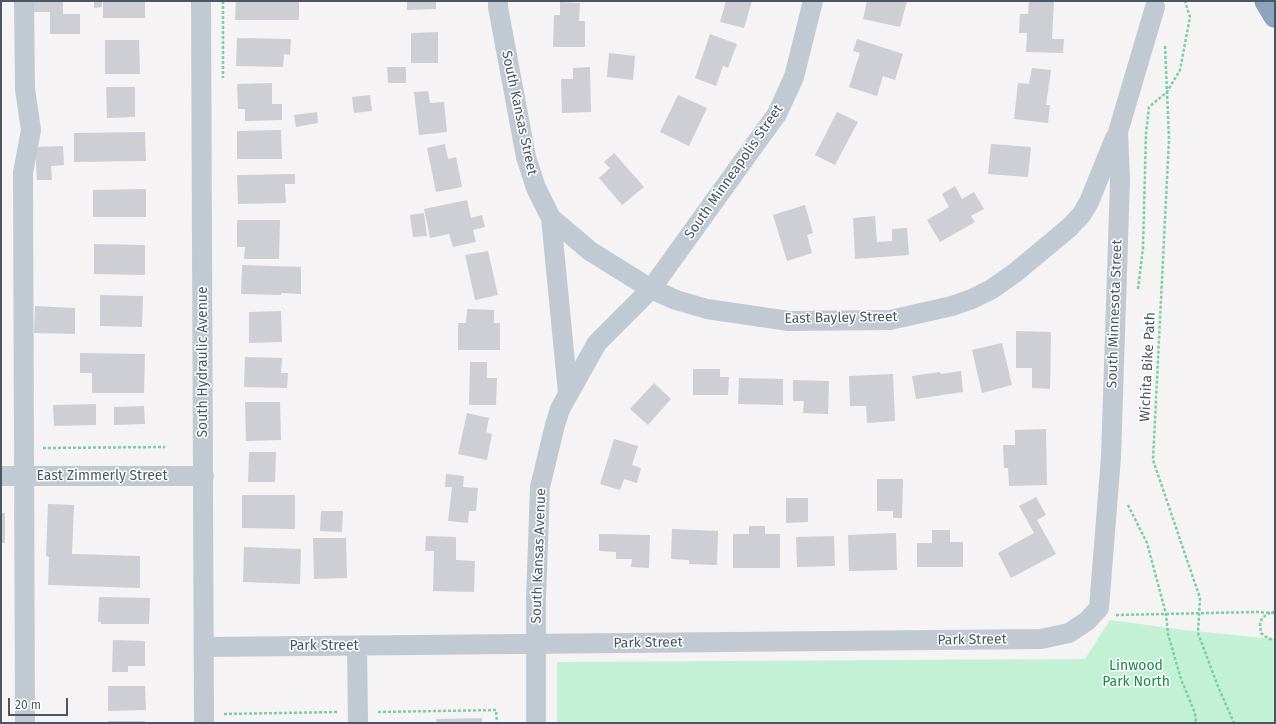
<!DOCTYPE html>
<style>
body{margin:0}
#map{position:relative;width:1276px;height:724px;overflow:hidden;background:#f5f3f3;font-family:"Fira Sans",sans-serif}
canvas{display:block}
.frame{position:absolute;inset:0;border:2px solid #4a5661;pointer-events:none}
.scale{position:absolute;left:8px;top:698px;width:60px;height:18px;box-sizing:border-box;border:2px solid #4a5661;border-top:0;padding-left:5px;font-size:12px;line-height:14px;white-space:nowrap;color:#4a5661;-webkit-text-stroke:3px #fff;paint-order:stroke}
</style>
<div id="map">
<canvas width="1276" height="724"></canvas>
<div class="frame"></div>
<div class="scale">20 m</div>
</div>
<script>
const g = document.querySelector('canvas').getContext('2d');
g.lineJoin = 'round';
function fillPath(path, color) {
  g.fillStyle = color;
  g.fill(path, 'evenodd');
}
function poly(rows) {
  const path = new Path2D();
  for (const r of rows) {
    path.moveTo(r[0], r[1]);
    for (let i = 2; i < r.length; i += 2) path.lineTo(r[i], r[i + 1]);
  }
  return path;
}
function stroke(path, color, width, dash) {
  g.strokeStyle = color;
  g.lineWidth = width;
  g.lineCap = dash ? 'butt' : 'round';
  g.setLineDash(dash || []);
  g.stroke(path);
}
function label(font, color, halo, rows, align = 'center') {
  g.font = font + ' "Fira Sans",sans-serif';
  g.lineWidth = 3;
  g.setLineDash([]);
  g.textBaseline = 'middle';
  g.strokeStyle = halo;
  g.fillStyle = color;
  for (const [text, x, y, turn = 0] of rows) {
    g.save();
    g.translate(x, y);
    g.rotate((+turn || 0) * Math.PI / 180);
    g.textAlign = isNaN(turn) ? turn : align;
    if (halo) g.strokeText(text, 0, 0);
    g.fillText(text, 0, 0);
    g.restore();
  }
}
fillPath(poly([
 [1110,620,1184,630,1275,639,1275,723,557,723,557,662,1085,659]
]), '#c3f1d5');
fillPath(poly([
 [34,1,63,1,63,14,80,14,80,34,50,34,50,12,34,12],
 [94,1,102,1,102,7,94,8],
 [103,1,145,1,145,18,103,18],
 [236,1,299,1,299,20,235,20],
 [407,1,436,1,436,9,407,10],
 [726,1,752,1,744,28,720,22],
 [867,1,907,1,900,27,863,19],
 [1029,1,1054,1,1052,39,1064,39,1063,53,1026,52,1027,33,1019,33,1020,14,1028,14],
 [560,2,580,3,579,21,585,21,585,47,553,47,554,15,560,15],
 [438,32,438,63,411,63,411,33],
 [710,34,737,44,728,68,723,66,716,86,695,78],
 [237,38,291,39,290,55,284,54,283,67,236,66],
 [857,39,903,54,895,80,883,76,877,96,849,87,860,53,853,51],
 [105,40,139,40,140,74,105,74],
 [609,53,635,56,633,80,607,77],
 [387,67,406,67,406,83,388,83],
 [590,67,591,112,562,113,561,79,573,79,573,68],
 [1032,68,1051,70,1046,105,1050,105,1048,123,1014,119,1018,83,1029,84],
 [272,83,272,104,282,104,282,120,245,121,245,109,238,109,237,84],
 [106,87,135,87,135,117,107,118],
 [428,91,430,103,444,102,447,132,419,135,414,92],
 [370,95,372,111,354,113,352,97],
 [678,95,707,108,689,146,660,132],
 [317,112,318,123,296,127,294,115],
 [837,112,858,122,835,165,815,155],
 [281,130,282,159,237,159,237,131],
 [145,132,146,161,74,162,74,133],
 [445,144,448,159,456,157,462,187,436,192,427,148],
 [991,144,1031,147,1028,177,988,174],
 [63,146,64,165,51,166,52,180,37,180,35,147],
 [614,153,644,187,622,205,599,178,610,168,604,162],
 [295,174,295,184,285,184,286,203,238,204,237,175],
 [955,186,962,199,974,192,984,209,971,216,975,222,940,242,927,220,949,207,942,194],
 [146,189,146,217,93,217,93,190],
 [467,200,471,218,482,215,485,227,473,230,476,242,453,247,449,234,430,238,424,209],
 [805,205,813,233,807,235,812,253,787,261,773,215],
 [424,213,427,236,413,237,410,215],
 [875,216,877,242,892,241,892,229,907,228,909,255,855,259,853,218],
 [237,220,280,220,279,259,244,259,245,247,237,247],
 [94,244,145,245,145,275,94,274],
 [488,251,498,295,475,300,465,255],
 [242,265,301,267,301,294,281,293,281,295,241,294],
 [100,295,143,296,142,327,100,326],
 [35,306,75,308,75,334,34,333],
 [467,309,494,310,494,323,500,323,500,350,458,350,458,323,466,323],
 [281,311,282,342,249,343,249,312],
 [1016,331,1051,332,1050,389,1032,388,1032,368,1016,368],
 [1002,343,1012,385,982,393,972,350],
 [80,353,145,354,144,393,92,393,92,373,80,373],
 [245,357,282,358,281,373,288,373,287,388,244,387],
 [470,362,487,362,487,378,497,378,496,405,469,405],
 [693,369,720,369,720,377,729,377,728,395,693,395],
 [961,371,963,392,916,399,912,376,940,372,941,374],
 [893,374,895,421,867,423,866,406,850,406,849,376],
 [739,378,783,379,783,405,738,404],
 [793,380,829,381,828,414,803,413,804,401,793,401],
 [654,383,671,399,648,425,630,409],
 [245,402,280,402,281,440,246,441],
 [96,404,96,425,54,426,53,405],
 [144,406,145,424,114,425,114,407],
 [467,413,489,418,486,432,492,434,487,460,458,454],
 [1046,429,1047,485,1009,486,1008,468,1004,468,1003,445,1015,445,1015,430],
 [614,439,638,446,632,465,641,468,637,483,624,479,620,490,600,484],
 [249,452,276,452,275,482,248,482],
 [446,474,464,476,463,487,478,488,476,511,469,511,468,523,448,521,452,487,445,487],
 [877,479,903,479,902,518,893,518,893,511,877,511],
 [242,495,295,495,295,529,242,528],
 [1036,497,1046,515,1037,520,1056,554,1011,578,998,553,1034,533,1019,506],
 [786,498,808,498,808,522,786,523],
 [48,504,74,505,72,554,140,556,140,588,48,585,49,557,46,556],
 [321,511,343,511,342,532,320,531],
 [1,513,5,513,5,543,1,543],
 [749,526,765,526,765,534,780,534,780,568,733,568,733,534,749,534],
 [672,529,718,531,717,565,689,564,689,560,671,559],
 [932,530,950,530,950,542,963,542,963,567,917,567,917,543,932,543],
 [896,533,897,570,849,571,848,535],
 [599,534,650,535,649,568,631,567,632,559,616,559,616,552,599,551],
 [426,536,456,537,456,560,475,561,474,592,433,591,434,551,425,551],
 [834,536,835,566,797,567,796,537],
 [313,538,346,538,347,578,314,579],
 [244,547,301,549,300,584,243,582],
 [99,597,150,598,149,624,101,624,101,622,98,622],
 [113,640,145,641,145,666,128,666,128,672,112,672],
 [108,686,145,686,146,710,108,711],
 [482,718,482,723,437,723,436,719],
 [108,721,145,721,145,723,108,723]
]), '#cdcfd5');
const highway = poly([
 [1266,1,1275,16]
]);
stroke(highway, '#7690ad', 23);
stroke(poly([
 [223,1,223,78],
 [1165,46,1169,139,1153,460,1200,598,1198,633,1217,684,1234,723],
 [1138,289,1143,248,1146,133,1149,107,1167,92,1180,70,1190,17,1185,1],
 [43,448,165,447],
 [1128,505,1147,543,1166,614,1168,634,1181,679,1195,713,1196,723],
 [1116,615,1257,612,1275,613],
 [378,712,496,710,497,723],
 [224,714,339,712]
]), '#7ad0a6', 2.5, [3, 2]);
stroke(poly([
 [24,1,25,89,31,130,23,173,25,723],
 [201,1,204,723],
 [498,1,498,7,526,157,536,188,551,218,590,251,651,289,676,300,707,309,789,321,890,320,952,306,972,299,992,289,1016,272,1070,227,1082,214,1089,202,1115,138],
 [551,218,568,393],
 [1,476,204,476],
 [357,646,358,723],
 [204,647,1041,639,1069,633,1087,621,1099,608,1111,457,1120,180,1118,132,1155,7],
 [536,723,536,599,540,487,555,425,560,409,597,343,651,289,777,114,794,77,813,1]
]), '#c1cad2', 20);
stroke(highway, '#8ba5c1', 22);
stroke(poly([
 [1275,612,1271,612,1262,618,1260,624,1261,633,1269,639,1275,639]
]), '#7ad0a6', 2.5, [3, 2]);
label('14px', '#4a5661', '#fff', [
 ["South Kansas Street",519,113,78],
 ["South Minneapolis Street",734,172,-55],
 ["South Minnesota Street",1115,314,-88],
 ["East Bayley Street",841,318,-1],
 ["South Hydraulic Avenue",203,362,-90],
 ["Wichita Bike Path",1148,367,-87],
 ["East Zimmerly Street",102,476],
 ["South Kansas Avenue",539,556,-88],
 ["Park Street",972,640,-1],
 ["Park Street",648,643,-1],
 ["Park Street",324,646]
]);
label('14px', '#17864f', '#fff', [
 ["Linwood",1136,666],
 ["Park North",1136,682]
]);
</script>
